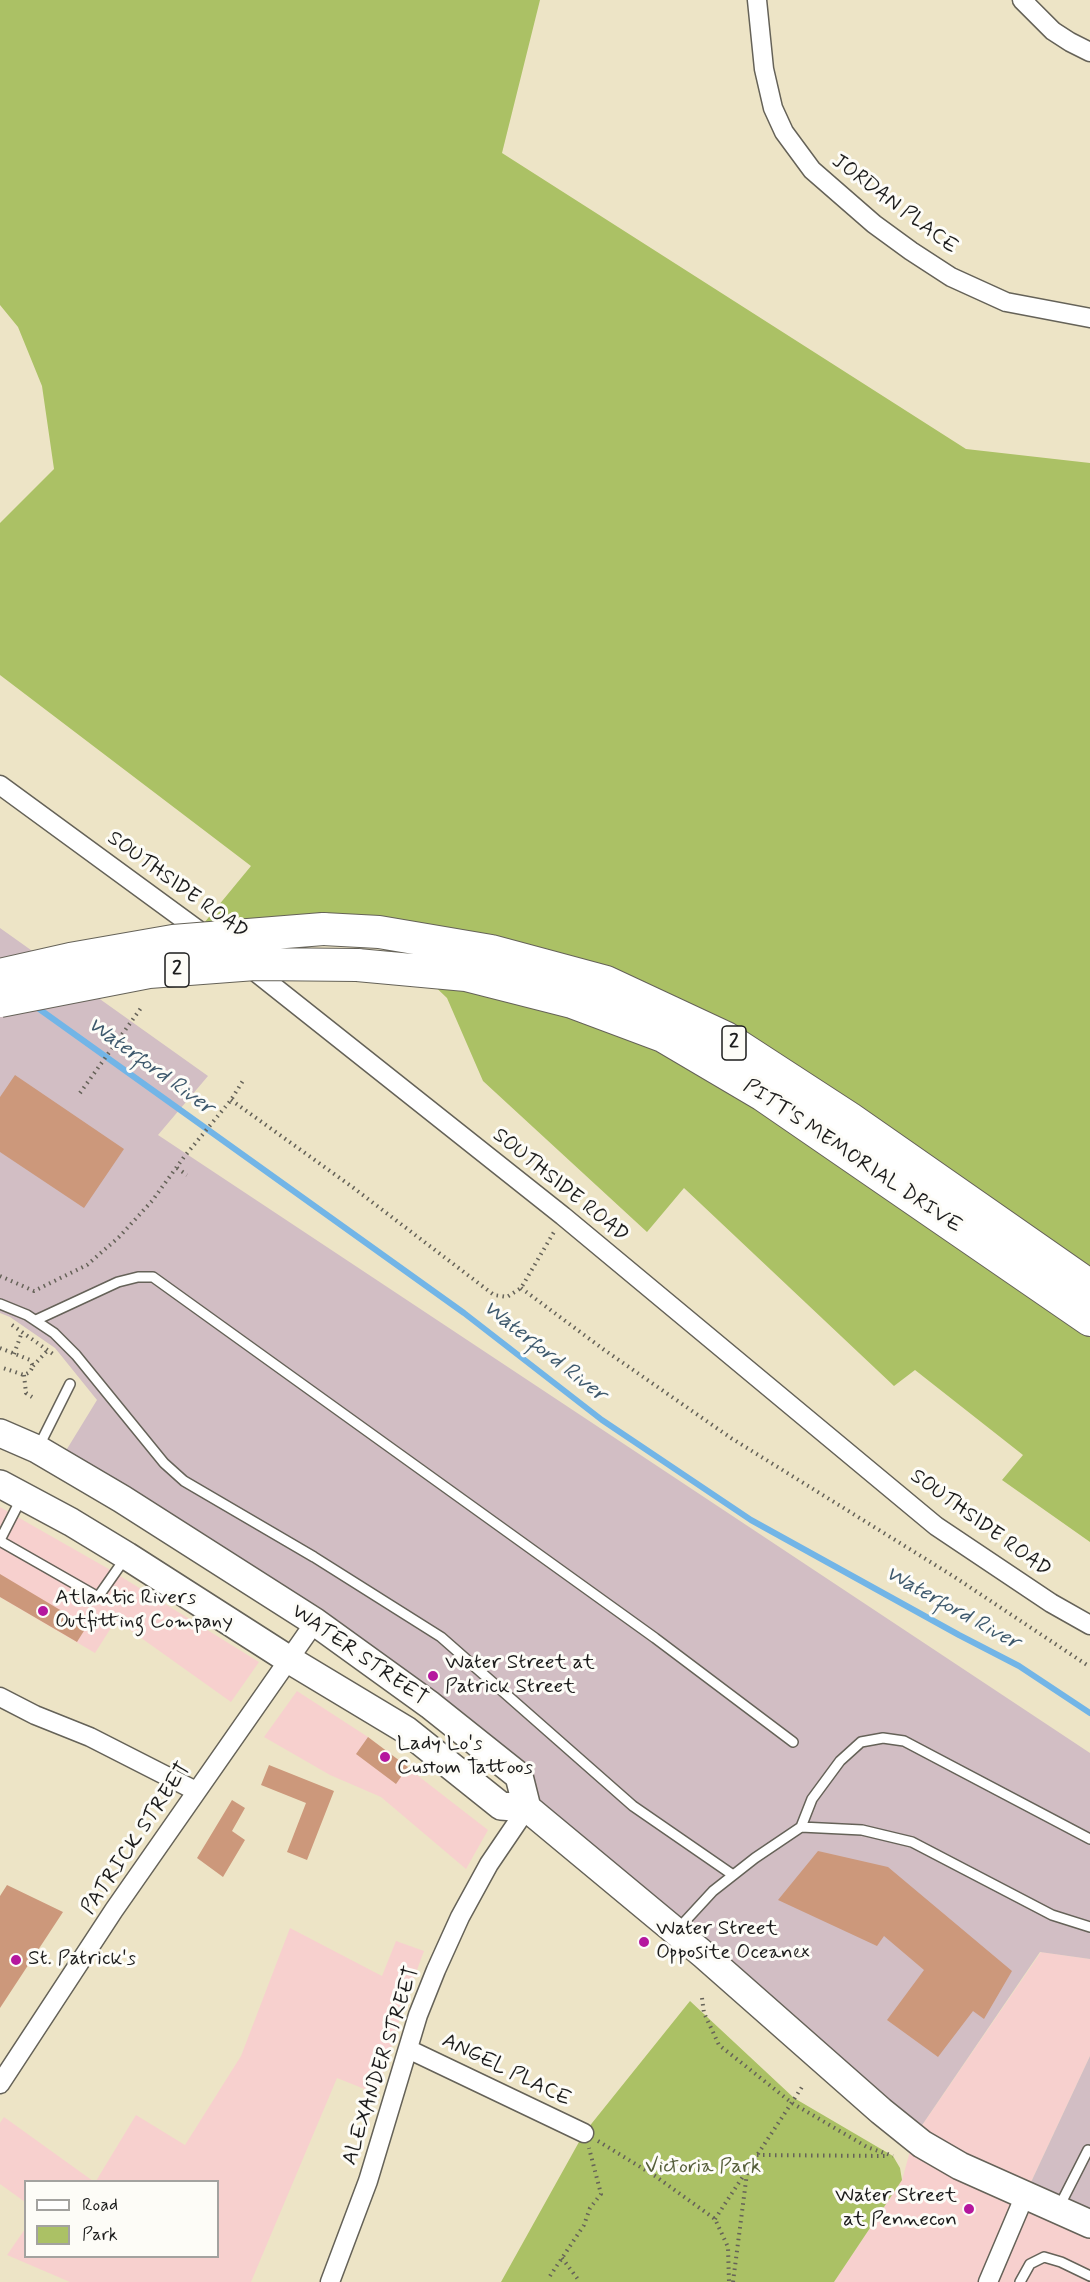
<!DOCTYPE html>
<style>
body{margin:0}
#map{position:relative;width:1090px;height:2282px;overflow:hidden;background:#ede4c6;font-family:Mynerve,sans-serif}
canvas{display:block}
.legend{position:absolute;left:24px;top:2180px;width:195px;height:78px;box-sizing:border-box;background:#fdfcf7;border:2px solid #a3a29f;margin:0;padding:8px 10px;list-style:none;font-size:18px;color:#1c1c1c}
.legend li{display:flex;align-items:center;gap:12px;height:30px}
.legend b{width:30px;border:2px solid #a3a29f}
</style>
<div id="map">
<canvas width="1090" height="2282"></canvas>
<ul class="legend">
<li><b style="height:8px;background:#fff"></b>Road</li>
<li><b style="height:16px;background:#abc165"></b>Park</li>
</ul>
</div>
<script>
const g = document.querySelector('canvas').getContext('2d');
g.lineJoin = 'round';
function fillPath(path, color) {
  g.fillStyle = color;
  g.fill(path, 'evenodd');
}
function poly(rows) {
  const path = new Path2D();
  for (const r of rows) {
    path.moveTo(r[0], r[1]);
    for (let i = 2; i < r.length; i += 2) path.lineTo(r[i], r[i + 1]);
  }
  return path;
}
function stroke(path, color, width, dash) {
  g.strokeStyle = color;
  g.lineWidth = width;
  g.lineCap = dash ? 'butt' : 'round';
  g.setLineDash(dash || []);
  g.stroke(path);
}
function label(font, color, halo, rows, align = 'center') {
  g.font = font + ' Mynerve,sans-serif';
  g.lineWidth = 6;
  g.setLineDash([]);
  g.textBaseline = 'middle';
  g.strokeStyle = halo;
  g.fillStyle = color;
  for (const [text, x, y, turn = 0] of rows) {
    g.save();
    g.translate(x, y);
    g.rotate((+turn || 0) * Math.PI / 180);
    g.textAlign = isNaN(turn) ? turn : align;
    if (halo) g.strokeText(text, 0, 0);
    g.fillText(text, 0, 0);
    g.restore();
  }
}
fillPath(poly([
 [0,1507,107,1568,259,1662,231,1702,116,1620,95,1653,0,1597],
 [297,1691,368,1737,488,1830,466,1869,381,1797,330,1775,264,1737],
 [290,1928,382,1976,396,1941,424,1951,404,2005,377,2094,337,2078,251,2282,70,2282,7,2255,25,2229,26,2256,218,2256,218,2182,96,2181,136,2115,185,2145,241,2056],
 [1041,1952,1090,1959,1090,2056,1025,2195,1090,2224,1090,2282,834,2282,902,2180,914,2137],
 [4,2117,93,2181,26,2182,25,2202,0,2184,0,2123]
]), '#f7d0ce');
fillPath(poly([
 [0,928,208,1076,158,1135,1090,1753,1090,1959,1040,1952,914,2137,527,1808,519,1776,59,1462,97,1400,55,1348,10,1317,0,1313],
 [1090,2056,1090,2224,1025,2195]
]), '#d2bec4');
fillPath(poly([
 [0,0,540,0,502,153,966,449,1090,463,1090,1542,1002,1480,1023,1455,915,1370,894,1386,684,1188,647,1232,483,1081,447,998,359,914,204,923,251,866,0,675,0,523,54,469,42,386,18,327,0,305],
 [690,2001,794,2098,893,2156,900,2168,902,2180,834,2282,501,2282,584,2133]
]), '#abc165');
stroke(poly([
 [35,1006,464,1313,602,1420,751,1520,959,1635,1019,1666,1090,1713]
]), '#72b5e7', 6);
fillPath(poly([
 [15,1075,124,1149,84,1208,0,1152,0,1097],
 [0,1574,87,1626,77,1642,0,1597],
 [368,1737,408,1767,396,1784,356,1754],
 [269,1765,334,1791,307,1860,287,1852,306,1803,261,1785],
 [232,1800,245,1808,232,1831,245,1840,223,1877,197,1858],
 [818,1851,888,1867,1012,1971,984,2019,973,2011,938,2057,887,2020,924,1970,884,1936,877,1946,778,1900],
 [7,1885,63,1912,0,2008,0,1896]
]), '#cc987b');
const lane = poly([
 [0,1304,27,1315,54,1333,76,1355,164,1463,184,1481,314,1557,441,1637,633,1806,733,1875],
 [36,1320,118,1282,138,1277,153,1277,655,1638,793,1742],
 [39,1446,70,1384],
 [0,1540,21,1499],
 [0,1541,98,1597,126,1557],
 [801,1827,812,1799,840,1761,861,1742,883,1738,904,1741,1090,1839],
 [677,1930,713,1891,755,1858,801,1827,862,1830,912,1842,1052,1915,1090,1927],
 [1059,2207,1088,2150,1090,2151],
 [1020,2282,1030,2264,1044,2257,1061,2262,1090,2276]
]);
const street = poly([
 [757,0,764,69,773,108,784,132,812,170,874,224,911,251,951,277,1006,302,1090,318],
 [1022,0,1053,31,1070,42,1090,52],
 [0,785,209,938],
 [248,966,563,1216,936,1526,1051,1603,1090,1625],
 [0,1697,35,1715,90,1737,196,1791],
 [408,2049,584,2133],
 [0,2084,114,1910,315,1622],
 [330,2282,368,2181,418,2015,436,1970,460,1917,489,1864,527,1808],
 [988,2282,1025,2195]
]);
const primary = poly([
 [0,1433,37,1449,122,1499,315,1622,430,1705,519,1776,527,1808],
 [0,1484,71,1522,127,1556,288,1659,406,1730,501,1806,527,1808],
 [527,1808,704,1955,881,2111,922,2144,960,2166,1090,2224]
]);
const highway = poly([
 [323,929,379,932,491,951,606,982,726,1038,849,1118,1090,1286],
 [357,965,466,975,572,1002,663,1036,763,1095,1090,1320]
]);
stroke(lane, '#656258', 12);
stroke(street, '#656258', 21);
stroke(primary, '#656258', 30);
stroke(highway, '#656258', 34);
stroke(poly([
 [80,1093,141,1008],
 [231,1100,351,1186,494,1295,507,1297,521,1288,554,1232],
 [177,1168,187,1175],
 [0,1276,34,1291,87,1265,119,1237,152,1201,184,1157,231,1100,244,1079],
 [521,1288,603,1349,731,1438,953,1576,1090,1667],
 [12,1325,53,1354],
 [0,1348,30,1360,33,1366,30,1372,24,1375,0,1367],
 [14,1354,22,1332],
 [33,1366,48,1350],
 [24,1375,26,1393,32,1397],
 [702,1998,704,2013,719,2045,792,2103,867,2147,893,2156],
 [598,2141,655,2176,715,2219,728,2247,729,2282],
 [757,2155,889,2156],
 [715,2219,804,2084],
 [562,2258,580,2282],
 [550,2276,584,2225,590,2208,601,2194,589,2148],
 [733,2282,747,2173]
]), '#656258', 4, [1.5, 4.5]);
stroke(lane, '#fff', 9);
stroke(street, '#fff', 18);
stroke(primary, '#fff', 27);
stroke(highway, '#fff', 32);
const highwayBridge = poly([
 [0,975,70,959,173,941,323,929],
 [0,1001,149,972,255,964,357,965]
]);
stroke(highwayBridge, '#656258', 34, []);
stroke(highwayBridge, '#fff', 32);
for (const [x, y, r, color] of [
 [43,1611,6,"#b5179e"],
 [433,1676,6,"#b5179e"],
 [385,1757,6,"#b5179e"],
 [644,1942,6,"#b5179e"],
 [16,1960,6,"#b5179e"],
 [969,2209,6,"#b5179e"]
]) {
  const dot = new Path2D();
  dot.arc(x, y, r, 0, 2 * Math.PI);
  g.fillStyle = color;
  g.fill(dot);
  stroke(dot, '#fdfcf7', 2);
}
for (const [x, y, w] of [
 [177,970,24],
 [734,1043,24]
]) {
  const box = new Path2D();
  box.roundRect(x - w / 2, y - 17, w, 34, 4.5);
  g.fillStyle = '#fdfcf7';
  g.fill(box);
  stroke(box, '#1c1c1c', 1.5);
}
label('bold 20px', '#1c1c1c', null, [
 ["2",177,970],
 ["2",734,1043]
]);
label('21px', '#1c1c1c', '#fdfcf7', [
 ["JORDAN PLACE",894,205,37],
 ["SOUTHSIDE ROAD",177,886,36],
 ["PITT'S MEMORIAL DRIVE",852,1157,34],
 ["SOUTHSIDE ROAD",560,1186,39],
 ["SOUTHSIDE ROAD",980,1524,36],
 ["WATER STREET",359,1656,35],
 ["PATRICK STREET",137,1839,-56],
 ["ALEXANDER STREET",382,2066,-72],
 ["ANGEL PLACE",506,2071,26]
]);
label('21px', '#1c1c1c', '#fdfcf7', [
 ["Atlantic Rivers",55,1599],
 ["Outfitting Company",55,1623],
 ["Water Street at",445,1664],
 ["Patrick Street",445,1688],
 ["Lady Lo's",397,1745],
 ["Custom Tattoos",397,1769],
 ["Water Street",656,1930],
 ["Opposite Oceanex",656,1954],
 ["St. Patrick's",28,1960],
 ["Water Street",957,2197,"right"],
 ["at Pennecon",957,2221,"right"]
], 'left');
label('21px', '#555e39', '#fdfcf7', [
 ["Victoria Park",703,2168]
]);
label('italic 22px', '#3e596d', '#fdfcf7', [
 ["Waterford River",150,1067,36],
 ["Waterford River",544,1352,38],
 ["Waterford River",952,1609,29]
]);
</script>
